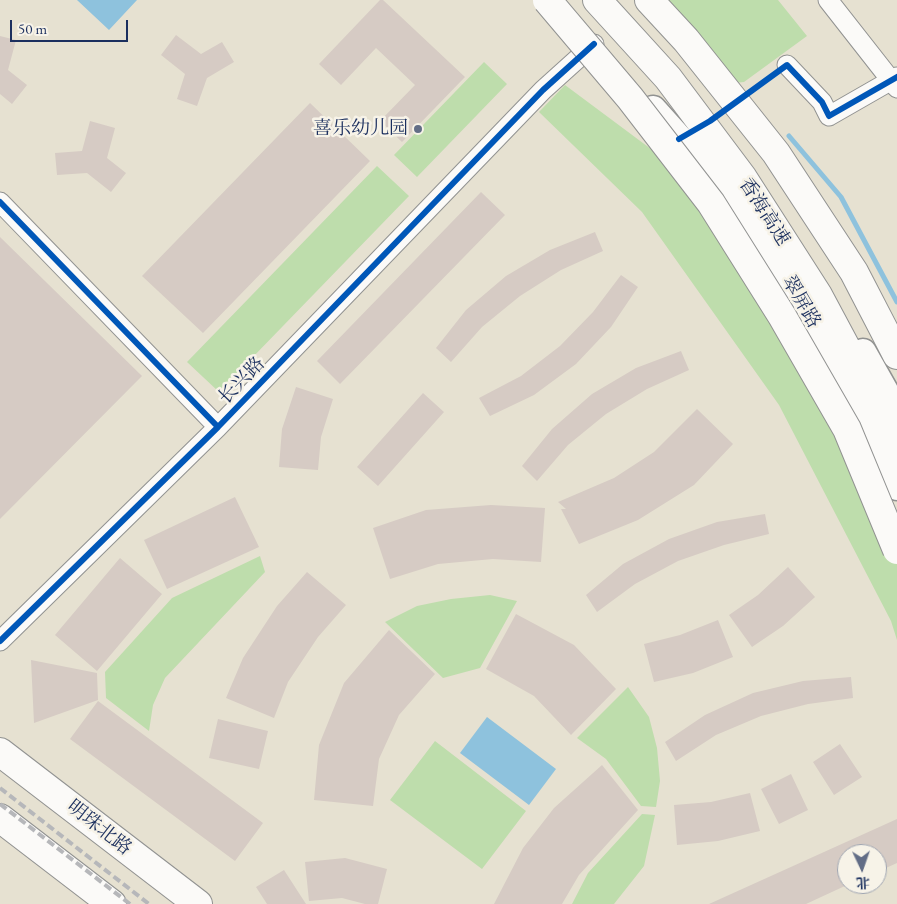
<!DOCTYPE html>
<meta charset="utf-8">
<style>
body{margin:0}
#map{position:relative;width:897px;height:904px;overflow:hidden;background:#e6e1d1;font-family:"EB Garamond","Noto Serif SC",serif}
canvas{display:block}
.north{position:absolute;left:837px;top:844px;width:50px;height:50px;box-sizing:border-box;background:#f7f3e8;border:1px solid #9fa5b1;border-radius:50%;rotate:177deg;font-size:14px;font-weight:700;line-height:20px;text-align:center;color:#1b2f5e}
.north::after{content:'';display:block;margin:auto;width:18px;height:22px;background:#626d86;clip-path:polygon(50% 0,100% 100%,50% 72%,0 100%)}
.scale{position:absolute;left:10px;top:20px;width:118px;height:22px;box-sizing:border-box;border:2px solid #1b2f5e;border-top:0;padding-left:6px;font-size:15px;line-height:18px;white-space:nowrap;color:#1b2f5e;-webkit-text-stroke:4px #f7f3e8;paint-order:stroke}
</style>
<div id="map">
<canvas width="897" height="904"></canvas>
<div class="north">北</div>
<div class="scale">50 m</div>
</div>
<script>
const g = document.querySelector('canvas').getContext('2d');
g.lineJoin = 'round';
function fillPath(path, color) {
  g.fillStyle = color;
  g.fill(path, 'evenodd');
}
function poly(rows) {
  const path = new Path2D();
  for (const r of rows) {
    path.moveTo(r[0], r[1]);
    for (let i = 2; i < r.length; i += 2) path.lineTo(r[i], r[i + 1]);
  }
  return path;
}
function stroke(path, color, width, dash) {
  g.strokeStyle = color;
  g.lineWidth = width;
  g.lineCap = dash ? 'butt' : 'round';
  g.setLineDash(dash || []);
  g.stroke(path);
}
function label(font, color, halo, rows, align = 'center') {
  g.font = font + ' "EB Garamond","Noto Serif SC",serif';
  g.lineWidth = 5;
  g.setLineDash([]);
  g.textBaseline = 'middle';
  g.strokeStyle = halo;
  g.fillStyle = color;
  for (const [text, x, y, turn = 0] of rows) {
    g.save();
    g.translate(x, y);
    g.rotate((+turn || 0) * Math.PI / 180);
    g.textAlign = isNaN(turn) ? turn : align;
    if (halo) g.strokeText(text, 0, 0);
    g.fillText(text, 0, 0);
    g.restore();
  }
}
fillPath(poly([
 [658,0,778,0,807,36,744,82,733,83],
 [484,62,507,84,417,177,394,155],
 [565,85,702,187,897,541,897,640,891,621,779,405,642,212,539,112],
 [377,166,409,196,219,392,187,362],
 [260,556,265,572,165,678,153,705,149,731,106,698,105,672,172,598],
 [490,595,517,601,480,668,443,678,385,622,417,606,451,599],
 [628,687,649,717,657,748,660,781,656,807,641,806,606,759,577,738],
 [435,741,526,811,482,869,390,800],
 [642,814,655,815,644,866,614,904,572,904,588,873]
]), '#beddac');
fillPath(poly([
 [77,0,137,0,109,30],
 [487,717,556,769,529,805,460,753]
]), '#8ec2dd');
stroke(poly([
 [789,136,841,197,897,302]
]), '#8ec2dd', 5);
fillPath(poly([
 [380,0,383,0,465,77,402,142,380,121,415,85,376,48,341,85,319,64],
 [176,35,201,54,222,42,234,62,207,78,197,106,177,99,185,74,161,55],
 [0,36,16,40,8,70,27,85,12,104,0,94],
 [310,103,370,161,203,333,142,276],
 [90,121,115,128,107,158,126,173,111,192,87,173,57,175,55,153,82,151],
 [481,192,505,215,340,384,317,361],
 [595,232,603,251,561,270,520,296,482,327,451,362,436,348,466,310,506,276,550,250],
 [0,237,142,376,0,519],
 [621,275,638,287,611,327,576,364,534,395,490,416,479,398,521,376,560,346,593,312],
 [681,351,689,370,647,389,606,414,568,445,537,481,522,466,552,429,592,394,636,368],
 [296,387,333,399,321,437,318,470,279,467,282,429],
 [423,393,444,412,378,486,357,467],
 [697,409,733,444,694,485,638,520,579,544,561,509,566,509,558,502,614,478,654,452],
 [235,497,259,547,167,589,144,540],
 [491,505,545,508,541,562,493,559,438,564,390,579,373,528,426,510],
 [765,514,769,534,724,545,678,561,635,584,597,612,586,595,623,564,669,539,717,522],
 [120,558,162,594,97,671,55,635],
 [788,567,815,597,783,626,752,647,729,615,758,595],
 [307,572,346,605,318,637,288,682,274,718,226,698,243,658,277,606],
 [516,614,574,645,616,689,571,735,534,696,486,669],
 [718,620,733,657,693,673,654,682,644,644,680,635],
 [389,630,435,674,399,715,379,759,373,806,314,800,319,745,344,683],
 [31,660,97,673,98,700,34,723],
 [851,677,853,698,808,704,761,716,716,735,676,761,665,742,705,715,753,693,803,681],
 [98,701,263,823,235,861,70,739],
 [218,719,268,731,259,769,209,758],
 [840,744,862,777,834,795,813,762],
 [602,765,638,810,579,875,562,904,494,904,523,848,554,808],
 [791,774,808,810,779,824,761,789],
 [750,793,760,831,718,841,677,845,674,805,711,802],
 [897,819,897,863,877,872,877,854,847,854,847,885,806,904,709,904],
 [345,858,387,869,378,904,365,904,342,898,309,901,305,862],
 [284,870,306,904,267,904,256,887]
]), '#d6cbc4');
const minor = poly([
 [828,0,897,88],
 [787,65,822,102,829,116,897,77],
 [0,202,218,427],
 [0,641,218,427,543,90,594,44]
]);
const secondary = poly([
 [653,109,715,178,788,277,868,419,897,487],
 [863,352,897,412]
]);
const trunk = poly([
 [0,752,198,904],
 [0,818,112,904]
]);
const motorway = poly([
 [597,0,668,78,743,178,818,295,880,411,897,447],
 [649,0,686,40,776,153,854,272,897,355]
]);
stroke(minor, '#919291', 21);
stroke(secondary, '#919291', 29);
stroke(trunk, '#919291', 30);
stroke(motorway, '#919291', 30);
stroke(minor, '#fbfaf8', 19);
stroke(secondary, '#fbfaf8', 26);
stroke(trunk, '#fbfaf8', 28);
stroke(motorway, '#fbfaf8', 28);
stroke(poly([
 [0,788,149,904],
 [0,804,130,904]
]), '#b6b7ba', 4, [8, 4]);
const motorwayBridge = poly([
 [547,0,630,98,711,203,782,316,847,429,897,550]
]);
stroke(motorwayBridge, '#919291', 30, []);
stroke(motorwayBridge, '#fbfaf8', 28);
stroke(poly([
 [679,139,710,121,787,65,822,102,829,116,897,77],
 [0,202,218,427],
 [0,641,218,427,543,90,594,44]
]), '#0057b8', 6);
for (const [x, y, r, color] of [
 [418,129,5,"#626d86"]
]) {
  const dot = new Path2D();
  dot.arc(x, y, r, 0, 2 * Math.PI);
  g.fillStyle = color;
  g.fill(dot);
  stroke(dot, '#f7f3e8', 2);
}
label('19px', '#1b2f5e', '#f7f3e8', [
 ["喜乐幼儿园",408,129]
], 'right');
label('19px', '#1b2f5e', '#f7f3e8', [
 ["香海高速",764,212,57],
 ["翠屏路",801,302,60],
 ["长兴路",242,381,-46],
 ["明珠北路",99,828,38]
]);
</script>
